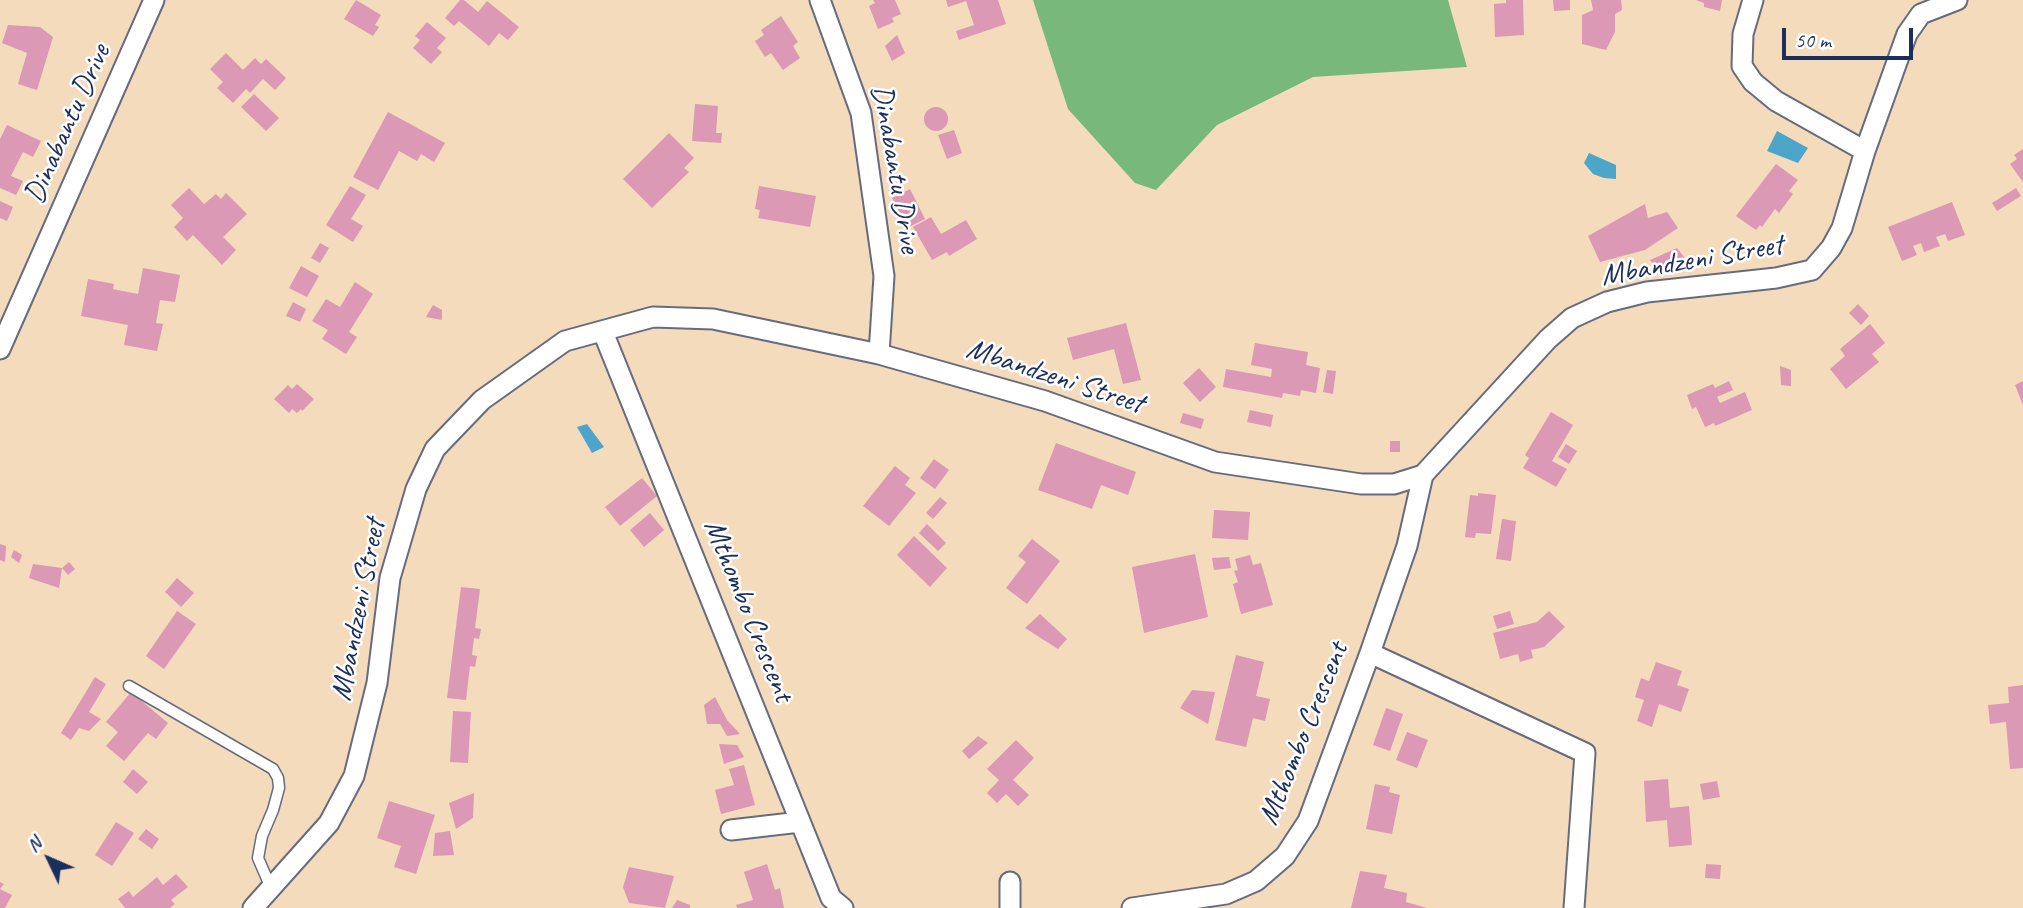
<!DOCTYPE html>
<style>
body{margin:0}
#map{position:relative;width:2023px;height:908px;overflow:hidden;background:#f3dbbb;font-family:Caveat,sans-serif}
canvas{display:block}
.north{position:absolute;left:14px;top:824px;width:70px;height:70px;-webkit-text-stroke:5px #fff;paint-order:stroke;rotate:314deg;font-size:19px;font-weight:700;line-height:28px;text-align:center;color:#1b2f5e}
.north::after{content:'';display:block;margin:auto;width:24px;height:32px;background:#1b2f5e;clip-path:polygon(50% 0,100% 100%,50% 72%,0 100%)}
.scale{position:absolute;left:1782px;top:28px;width:131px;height:32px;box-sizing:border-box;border:4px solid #1b2f5e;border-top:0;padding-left:9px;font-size:21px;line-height:24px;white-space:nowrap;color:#1b2f5e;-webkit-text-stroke:5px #fff;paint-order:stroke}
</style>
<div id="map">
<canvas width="2023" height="908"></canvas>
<div class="north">N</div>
<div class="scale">50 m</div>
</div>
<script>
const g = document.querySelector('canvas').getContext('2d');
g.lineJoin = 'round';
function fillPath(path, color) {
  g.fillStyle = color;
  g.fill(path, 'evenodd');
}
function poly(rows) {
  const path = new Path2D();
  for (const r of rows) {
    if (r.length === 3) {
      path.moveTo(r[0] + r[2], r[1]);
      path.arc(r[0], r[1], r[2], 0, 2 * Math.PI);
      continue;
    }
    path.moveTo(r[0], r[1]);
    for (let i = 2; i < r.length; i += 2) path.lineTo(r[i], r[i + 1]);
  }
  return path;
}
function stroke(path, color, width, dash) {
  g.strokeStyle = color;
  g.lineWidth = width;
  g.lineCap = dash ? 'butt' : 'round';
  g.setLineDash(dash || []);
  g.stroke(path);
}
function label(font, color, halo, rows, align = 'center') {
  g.font = font + ' Caveat,sans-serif';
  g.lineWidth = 5;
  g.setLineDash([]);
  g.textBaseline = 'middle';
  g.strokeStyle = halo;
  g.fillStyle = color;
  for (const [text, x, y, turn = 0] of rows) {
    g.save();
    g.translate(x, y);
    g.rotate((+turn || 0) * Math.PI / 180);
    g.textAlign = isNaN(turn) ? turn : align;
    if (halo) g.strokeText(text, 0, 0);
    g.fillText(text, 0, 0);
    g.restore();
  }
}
fillPath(poly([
 [1033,0,1448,0,1467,67,1313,77,1217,125,1156,190,1135,183,1068,109]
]), '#78b97b');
fillPath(poly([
 [1777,131,1808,148,1798,163,1767,151],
 [1589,153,1616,165,1616,179,1604,178,1593,174,1584,163],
 [587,424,604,447,592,453,577,427]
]), '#4da5ca');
fillPath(poly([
 [356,0,381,15,375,25,379,27,373,36,344,19],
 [460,0,464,0,478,12,487,1,519,27,508,40,499,33,489,46,459,21,454,26,445,18],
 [873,0,895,0,901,14,892,18,894,22,878,29,869,6,875,3],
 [946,0,998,0,1006,24,959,40,956,31,974,25,966,1,948,7],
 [1506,0,1523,0,1524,35,1495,37,1494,4,1506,3],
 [1553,0,1570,0,1570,10,1554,11],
 [1591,0,1621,0,1622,10,1615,14,1615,32,1606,50,1582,44,1582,15,1593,10],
 [1696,0,1722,0,1720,11,1704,7,1704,3],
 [781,16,798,42,793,46,800,58,783,70,771,53,765,57,755,41,764,35,761,30],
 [427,22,446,38,437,48,442,52,431,64,413,48,420,40,415,36],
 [8,25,40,27,53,37,37,90,18,84,27,53,2,43],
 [897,35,905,53,892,61,885,46],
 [226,53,243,70,255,58,261,64,266,59,286,78,275,90,263,79,250,93,246,89,233,103,217,88,223,82,210,69],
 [254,94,279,118,266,131,241,107],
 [695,104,718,106,716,133,722,133,721,143,692,141],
 [936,119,12],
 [388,112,445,143,434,162,421,154,417,161,399,151,378,190,353,177],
 [7,125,41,141,33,157,23,152,11,176,23,181,16,195,0,188,0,139],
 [954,130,962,153,947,159,938,135],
 [669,133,694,158,684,168,689,172,652,208,623,179],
 [2023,149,2023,182,2010,164,2017,159,2014,155],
 [1776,164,1798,180,1789,191,1793,194,1779,213,1775,209,1762,227,1760,225,1756,230,1736,216],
 [350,186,366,195,351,219,363,226,353,242,326,225],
 [759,186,816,196,810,227,758,218,760,210,755,209],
 [189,188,204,204,216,194,221,199,226,193,247,214,223,237,236,250,222,265,193,235,187,241,174,227,183,218,171,205],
 [2016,188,2021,196,1997,211,1992,203],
 [910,189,925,219,907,228,892,198],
 [0,201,13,207,7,221,0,218],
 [1952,202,1965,235,1948,241,1945,234,1936,237,1940,246,1924,252,1921,243,1913,246,1917,255,1902,261,1888,227],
 [1645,204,1648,218,1667,212,1678,228,1645,250,1600,262,1588,236],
 [931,217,941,234,966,220,977,239,949,256,947,252,932,260,913,227],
 [320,243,329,248,320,263,311,258],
 [1677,248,1687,261,1659,272,1650,260],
 [301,266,319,276,307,297,289,288],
 [143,268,180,275,175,302,160,300,156,323,163,324,157,351,124,345,128,325,81,316,88,279,114,284,113,289,138,294],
 [355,282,373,294,349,332,357,337,346,354,322,339,328,330,312,321,326,299,340,307],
 [293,302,306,309,300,322,286,316],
 [1858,304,1869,316,1861,325,1849,313],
 [433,305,442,310,442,320,426,317],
 [1126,323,1141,380,1123,384,1114,349,1073,360,1067,338],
 [1870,324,1885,343,1872,354,1879,362,1846,389,1830,369,1845,356,1840,349],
 [1255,343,1308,352,1306,365,1320,368,1316,393,1301,390,1300,396,1283,393,1282,398,1223,387,1226,369,1271,377,1272,369,1251,365],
 [1780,366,1791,370,1791,386,1781,385],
 [1199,368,1216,387,1200,402,1183,383],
 [1327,370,1336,371,1333,394,1323,392],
 [1729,381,1733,390,1717,397,1720,403,1745,392,1752,410,1715,426,1714,423,1705,427,1696,407,1692,409,1687,395,1713,384,1715,388],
 [2023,381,2023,405,2015,385],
 [297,384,314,399,302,411,301,409,297,413,292,409,289,413,274,399,288,385,292,389],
 [1250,410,1273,415,1271,427,1247,422],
 [1551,412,1573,425,1552,461,1567,469,1556,487,1523,468,1529,458,1525,455],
 [1183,413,1204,419,1201,429,1180,423],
 [1390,441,1400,441,1400,452,1390,452],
 [1056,443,1136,472,1128,495,1101,485,1092,509,1038,490],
 [1566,444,1577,451,1569,464,1558,457],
 [934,459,949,470,935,489,920,478],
 [895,466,910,478,905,485,916,493,889,526,863,506],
 [642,478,657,496,620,526,605,507],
 [1478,493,1496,495,1491,534,1476,533,1475,538,1465,537,1470,495,1478,496],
 [940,497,947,503,933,519,926,513],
 [1214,510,1250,512,1248,540,1212,538],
 [650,513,664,530,644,547,630,530],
 [1502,519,1516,521,1511,561,1496,559],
 [927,524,946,543,938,551,919,533],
 [914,536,947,568,930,587,897,555],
 [1032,539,1060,561,1027,604,1006,588,1026,562,1018,556],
 [0,544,6,546,5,562,0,560],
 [14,550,22,555,19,563,11,557],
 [1195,554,1208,617,1144,633,1132,567],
 [1250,555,1253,565,1261,563,1273,605,1241,614,1233,584,1238,582,1234,571,1238,570,1235,559],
 [1229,557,1231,568,1214,570,1212,558],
 [69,562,75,569,68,575,62,568],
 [33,564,62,568,59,588,29,578],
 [177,578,194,593,181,607,165,592],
 [461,587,480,589,475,628,481,629,479,639,474,638,472,655,477,656,475,667,470,666,466,700,447,698],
 [177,611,196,624,164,669,146,656],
 [1510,611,1514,624,1497,629,1493,616],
 [1549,611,1565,627,1544,647,1531,650,1533,658,1520,662,1518,654,1500,659,1493,633,1537,622],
 [1040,614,1067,639,1058,649,1025,628],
 [1236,655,1264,662,1256,696,1270,699,1265,721,1253,718,1246,747,1215,740],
 [1656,662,1682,671,1677,685,1689,689,1681,712,1659,704,1652,727,1637,721,1644,700,1635,697,1641,678,1649,681],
 [95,677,106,684,89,712,101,719,89,731,79,728,71,740,61,733],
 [2023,685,2023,768,2010,769,2006,722,1990,724,1988,705,2009,703,2008,687],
 [1192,690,1215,692,1208,724,1180,708],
 [131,692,168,723,156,739,148,733,124,761,106,746,118,732,106,722],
 [715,697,727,720,740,734,727,736,720,724,707,724,704,705],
 [1386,708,1403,714,1390,751,1373,745],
 [453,711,471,712,468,763,450,762],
 [1407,732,1428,740,1417,768,1396,760],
 [978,736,988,743,969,759,962,751],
 [1016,740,1034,758,1013,780,1029,795,1018,806,1006,794,997,803,987,793,999,780,987,769],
 [719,744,737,745,744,757,724,764],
 [744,765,755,805,721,814,715,790,734,785,729,769],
 [133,769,148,782,137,794,123,782],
 [1668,779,1670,808,1689,806,1692,845,1669,847,1667,820,1646,822,1644,781],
 [1717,781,1720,797,1703,800,1700,784],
 [1375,784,1390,787,1389,792,1400,795,1392,834,1366,829],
 [474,793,473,818,456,829,449,803],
 [389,801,435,815,416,874,394,867,401,846,377,838],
 [116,822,134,833,112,866,95,855],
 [146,829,159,839,152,849,138,839],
 [450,831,454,855,433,856,435,833],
 [767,864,775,890,780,888,784,908,737,908,736,905,753,900,744,872],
 [1706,864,1721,865,1720,879,1705,878],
 [629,867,674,876,665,908,629,903,623,887],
 [1360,871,1387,875,1384,888,1407,893,1406,902,1427,908,1351,908],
 [176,874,188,887,171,900,175,904,170,908,125,908,118,899,129,891,133,897,157,877,163,885],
 [0,882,4,884,0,889,12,895,5,908,0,908],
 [677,900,690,905,690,908,672,908]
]), '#db99b6');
const service = poly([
 [129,686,273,769,278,778,279,788,273,810,262,836,258,858,271,888]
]);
const minor = poly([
 [820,0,861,113,884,276,879,354],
 [1753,0,1743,34,1742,66,1753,82,1776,101,1865,151],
 [603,332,831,898,843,908],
 [0,349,154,0],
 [1370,653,1585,753,1574,908],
 [731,830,800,822],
 [253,908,329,823,354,776,377,683,390,578,416,489,435,449,482,400,565,341,653,317,713,319,879,354,1045,401,1215,462,1361,484,1394,484,1423,475,1548,339,1572,318,1607,302,1647,292,1776,278,1812,270,1831,248,1842,228,1865,151,1907,34,1921,14,1957,0],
 [1010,908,1010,882],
 [1132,908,1226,894,1256,881,1285,856,1308,821,1370,653,1407,546,1423,475]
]);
stroke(service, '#676b7f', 13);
stroke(minor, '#676b7f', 23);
stroke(service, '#fff', 10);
stroke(minor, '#fff', 19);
label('30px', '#1b2f5e', '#fff', [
 ["Dinabantu Drive",68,124,-66],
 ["Dinabantu Drive",895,169,80],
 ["Mbandzeni Street",1692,261,-10],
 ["Mbandzeni Street",1055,377,18],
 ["Mbandzeni Street",359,610,-79],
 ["Mthombo Crescent",748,611,68],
 ["Mthombo Crescent",1304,734,-68]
]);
</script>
